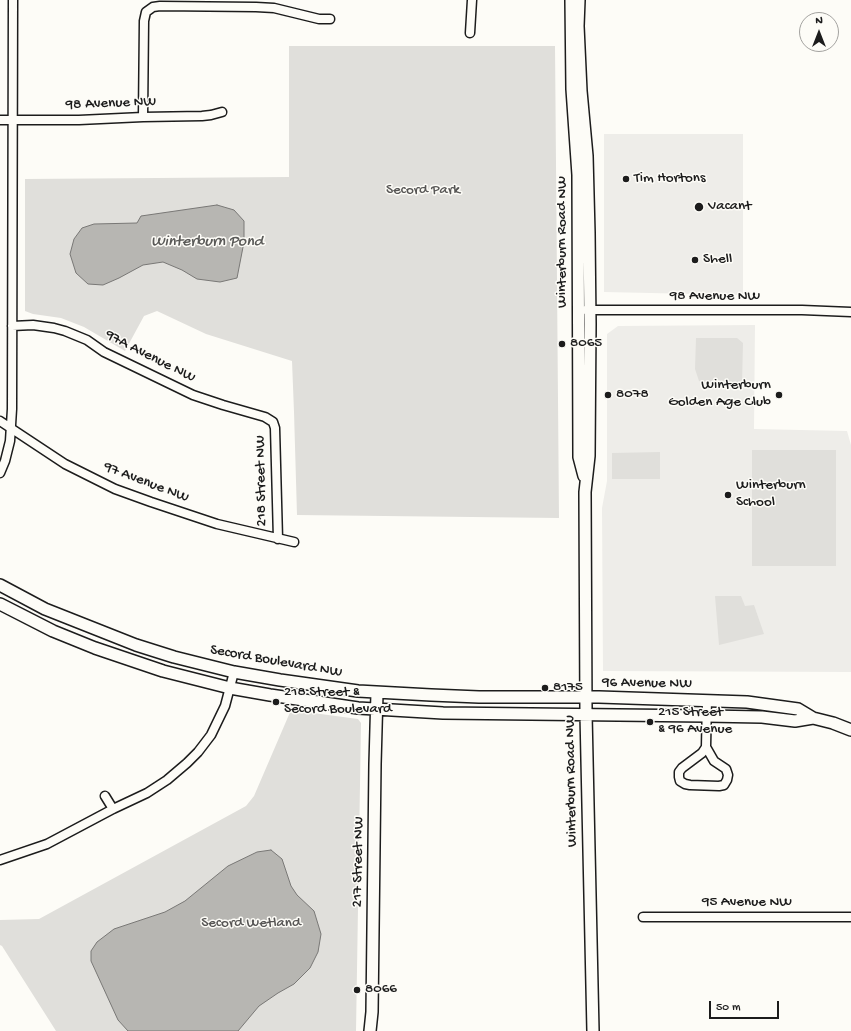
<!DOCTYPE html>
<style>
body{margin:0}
#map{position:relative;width:851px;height:1031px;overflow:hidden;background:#fdfcf7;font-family:"Gochi Hand",sans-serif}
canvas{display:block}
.north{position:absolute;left:799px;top:12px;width:40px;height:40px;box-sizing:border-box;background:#fdfcf7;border:1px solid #a3a29f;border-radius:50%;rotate:0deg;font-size:11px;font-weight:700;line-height:16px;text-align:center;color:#1c1c1c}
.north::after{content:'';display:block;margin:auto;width:14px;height:18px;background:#1c1c1c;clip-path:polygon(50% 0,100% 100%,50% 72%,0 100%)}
.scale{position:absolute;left:709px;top:1001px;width:70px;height:18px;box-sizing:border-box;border:2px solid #1c1c1c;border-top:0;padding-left:5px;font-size:12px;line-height:14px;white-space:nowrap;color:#1c1c1c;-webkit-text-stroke:3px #fdfcf7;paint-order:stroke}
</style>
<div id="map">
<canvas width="851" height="1031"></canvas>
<div class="north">N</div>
<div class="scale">50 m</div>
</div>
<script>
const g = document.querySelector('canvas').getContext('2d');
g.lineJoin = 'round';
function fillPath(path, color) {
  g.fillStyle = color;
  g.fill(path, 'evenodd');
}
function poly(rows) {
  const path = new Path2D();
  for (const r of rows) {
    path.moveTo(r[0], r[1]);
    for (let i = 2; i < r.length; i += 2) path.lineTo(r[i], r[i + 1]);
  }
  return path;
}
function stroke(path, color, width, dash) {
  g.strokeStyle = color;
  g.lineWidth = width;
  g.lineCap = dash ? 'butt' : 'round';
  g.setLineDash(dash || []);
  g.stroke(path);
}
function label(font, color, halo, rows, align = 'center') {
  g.font = font + ' "Gochi Hand",sans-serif';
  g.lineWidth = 3;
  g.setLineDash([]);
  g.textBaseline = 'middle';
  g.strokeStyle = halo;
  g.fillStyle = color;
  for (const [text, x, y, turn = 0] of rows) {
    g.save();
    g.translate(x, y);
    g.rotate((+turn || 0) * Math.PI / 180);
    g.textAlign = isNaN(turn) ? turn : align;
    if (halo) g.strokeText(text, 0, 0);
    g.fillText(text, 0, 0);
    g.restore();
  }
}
fillPath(poly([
 [604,134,743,134,743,295,604,292],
 [755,325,754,429,847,431,851,445,851,672,603,671,602,508,607,481,607,334,618,326]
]), '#eeede9');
fillPath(poly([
 [289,46,555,46,559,518,297,515,294,412,292,361,206,334,157,311,144,316,125,351,84,327,61,318,33,314,25,311,25,179,289,177],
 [696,338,737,338,743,343,742,384,712,384,699,381,695,369],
 [752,450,836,450,836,566,752,566],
 [660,452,660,479,612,479,612,453],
 [715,596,741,596,745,606,754,605,764,634,719,645],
 [291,710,358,719,361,723,356,1031,56,1031,2,946,0,945,0,920,39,919,246,806,254,796]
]), '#e0dfdb');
const water = poly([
 [217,205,234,210,244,221,244,242,237,278,220,282,197,279,182,270,163,262,143,265,119,278,103,285,88,284,76,273,70,254,74,239,82,228,94,224,137,223,141,216,217,205],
 [271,850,282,859,291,886,297,895,314,911,321,934,318,952,310,968,294,984,278,993,259,1006,238,1031,128,1031,118,1020,91,961,91,951,97,942,114,929,165,912,185,901,228,866,257,852,271,850]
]);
fillPath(water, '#b7b6b2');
stroke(water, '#797876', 1);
const street = poly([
 [470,33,472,0],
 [143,117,144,21,146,12,153,7,160,6,256,7,274,8,319,19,330,19],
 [0,120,79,120,143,117,202,116,211,115,222,112],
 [586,310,802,310,851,312],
 [12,326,33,325,54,328,65,331,87,340,104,352,193,395,223,405,265,417,273,422,275,428,278,539],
 [0,421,65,464,115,489,151,502,217,524,294,542],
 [0,473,5,461,10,441,12,409,13,0],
 [706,747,702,753,682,768,679,772,679,777,680,781,685,784,690,785,719,786,724,785,727,780,728,775,726,769,714,761,706,747,707,700],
 [105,796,113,809],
 [0,860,47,844,113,809,147,793,167,780,187,763,198,752,211,735,225,706,234,672],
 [643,917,851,917]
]);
const secondary = poly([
 [571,0,572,89,578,175,579,457,584,476],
 [579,0,578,26,581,91,587,156,589,233,590,324,589,456,585,492,586,714,593,1031],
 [0,585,45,609,136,645,174,657,234,672,280,680,358,691,431,695,479,697,599,697,747,702,798,709,813,718,833,723,851,730],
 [0,604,53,631,95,648,163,671,230,688,270,695,358,708,443,713,706,716,762,717,795,721,813,718],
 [370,1031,372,1012,375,764,377,693]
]);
stroke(street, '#1c1c1c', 11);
stroke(secondary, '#1c1c1c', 14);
stroke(street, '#fdfcf7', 8);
stroke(secondary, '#fdfcf7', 11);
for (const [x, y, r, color] of [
 [626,179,4,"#1c1c1c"],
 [699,207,5,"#1c1c1c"],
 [695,260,4,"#1c1c1c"],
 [562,344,4,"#1c1c1c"],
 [608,395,4,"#1c1c1c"],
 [779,395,4,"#1c1c1c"],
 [728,495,4,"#1c1c1c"],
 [545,688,4,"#1c1c1c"],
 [276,702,4,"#1c1c1c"],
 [650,722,4,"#1c1c1c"],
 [357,990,4,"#1c1c1c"]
]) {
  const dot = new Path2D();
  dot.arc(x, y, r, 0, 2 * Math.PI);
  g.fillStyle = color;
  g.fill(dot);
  stroke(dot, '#fdfcf7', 1.5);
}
label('15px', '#1c1c1c', '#fdfcf7', [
 ["98 Avenue NW",111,104,-2],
 ["Winterburn Road NW",563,242,-90],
 ["98 Avenue NW",715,297],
 ["97A Avenue NW",150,357,27],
 ["218 Street NW",262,481,-91],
 ["97 Avenue NW",146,483,21],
 ["Secord Boulevard NW",276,662,10],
 ["96 Avenue NW",647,684,1],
 ["Winterburn Road NW",572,781,-91],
 ["217 Street NW",359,862,-89],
 ["95 Avenue NW",747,903]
]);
label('15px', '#1c1c1c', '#fdfcf7', [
 ["Tim Hortons",634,179],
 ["Vacant",708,207],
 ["Shell",703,260],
 ["8065",570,344],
 ["Winterburn",771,386,"right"],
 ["Golden Age Club",771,403,"right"],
 ["8078",616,395],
 ["Winterburn",736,486],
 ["School",736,503],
 ["8175",553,688],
 ["218 Street &",284,693],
 ["Secord Boulevard",284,710],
 ["215 Street",658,713],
 ["& 96 Avenue",658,730],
 ["8066",365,990]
], 'left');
label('15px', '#575655', '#fdfcf7', [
 ["Secord Park",423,191],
 ["Secord Wetland",251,924]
]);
label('italic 16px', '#5a5a58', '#fdfcf7', [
 ["Winterburn Pond",207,243]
]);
</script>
